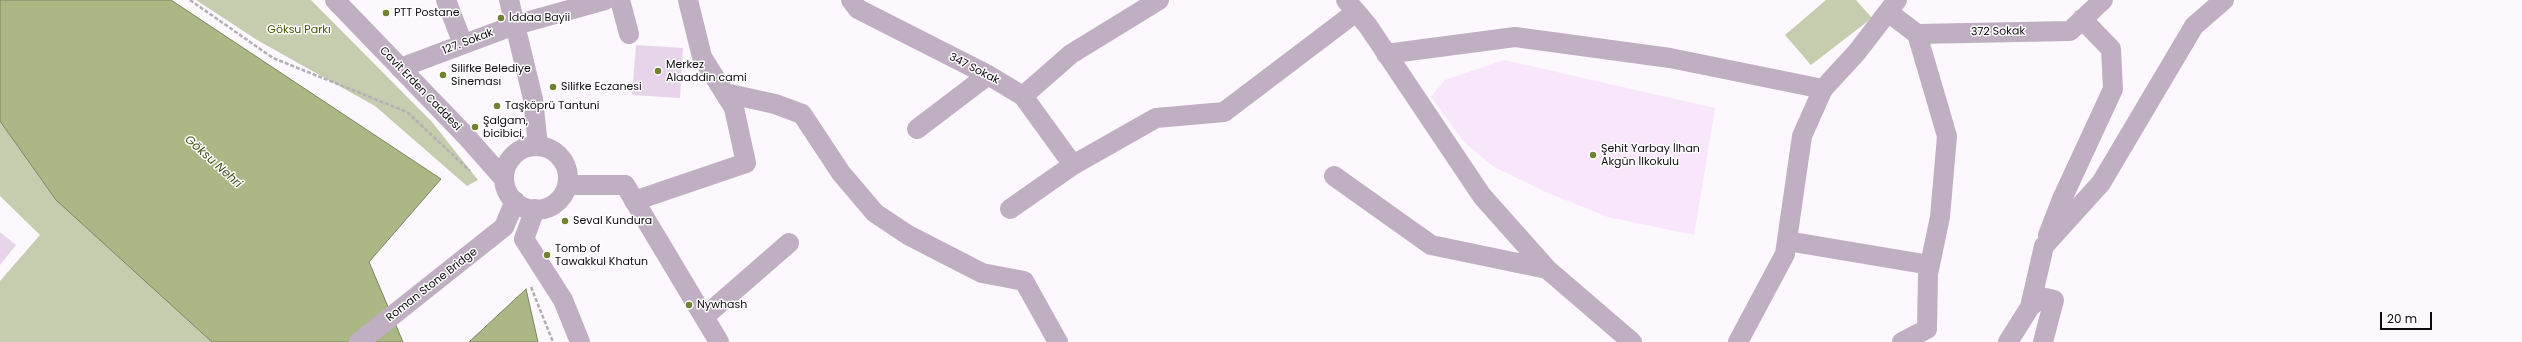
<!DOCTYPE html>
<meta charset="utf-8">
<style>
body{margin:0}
#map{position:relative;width:2522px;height:342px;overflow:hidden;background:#fcf8fd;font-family:Poppins,sans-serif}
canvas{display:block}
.scale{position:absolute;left:2380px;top:312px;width:52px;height:18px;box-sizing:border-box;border:2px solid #0f0910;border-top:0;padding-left:5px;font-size:12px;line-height:14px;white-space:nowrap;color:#0f0910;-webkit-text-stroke:3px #fff;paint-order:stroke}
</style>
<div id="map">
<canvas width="2522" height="342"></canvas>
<div class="scale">20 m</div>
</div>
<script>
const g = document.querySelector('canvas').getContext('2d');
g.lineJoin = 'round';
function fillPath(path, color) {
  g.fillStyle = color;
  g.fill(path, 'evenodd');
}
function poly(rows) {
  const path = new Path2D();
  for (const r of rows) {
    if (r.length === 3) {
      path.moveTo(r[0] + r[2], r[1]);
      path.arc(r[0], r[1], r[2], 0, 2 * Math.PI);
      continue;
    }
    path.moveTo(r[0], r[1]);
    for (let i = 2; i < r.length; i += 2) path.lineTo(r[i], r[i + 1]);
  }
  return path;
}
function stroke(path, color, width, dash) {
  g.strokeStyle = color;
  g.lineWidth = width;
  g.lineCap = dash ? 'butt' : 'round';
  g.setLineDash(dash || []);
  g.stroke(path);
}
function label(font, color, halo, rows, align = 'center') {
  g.font = font + ' Poppins,sans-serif';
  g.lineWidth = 3;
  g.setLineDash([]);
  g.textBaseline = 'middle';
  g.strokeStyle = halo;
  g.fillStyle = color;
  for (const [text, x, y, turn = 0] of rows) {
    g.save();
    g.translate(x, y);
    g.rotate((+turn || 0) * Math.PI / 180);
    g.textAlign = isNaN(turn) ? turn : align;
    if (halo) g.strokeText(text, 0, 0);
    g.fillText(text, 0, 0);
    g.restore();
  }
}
fillPath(poly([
 [1504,60,1715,108,1694,235,1608,217,1548,193,1494,167,1465,143,1431,97,1445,80]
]), '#f9e5fc');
fillPath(poly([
 [196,0,311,0,432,122,478,180,467,186,375,106,257,40],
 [1826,0,1856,0,1872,18,1811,65,1785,35],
 [0,121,56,200,212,342,0,342,0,281,40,235,0,196]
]), '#c5cdae');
const water = poly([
 [0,0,171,0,441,179,369,262,403,342,212,342,56,200,0,121,0,0],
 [526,289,538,342,469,342,526,289]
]);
fillPath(water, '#abb886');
stroke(water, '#7c8463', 1);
fillPath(poly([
 [636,45,683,48,680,98,632,95],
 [0,232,16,245,0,265]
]), '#e7d4ea');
stroke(poly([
 [190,0,273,58,407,112,470,171],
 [531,287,553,342]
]), '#b3afb4', 2.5, [4, 2]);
stroke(poly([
 [335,0,466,136,504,179],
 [446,0,463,44],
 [509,0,533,99,538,146],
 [620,0,629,34],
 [851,0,858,9,988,75,1023,96,1073,165],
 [1346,0,1368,26,1482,196,1547,269,1632,342],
 [1888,12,1917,34,2070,31,2103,0],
 [1386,54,1515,37,1670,58,1823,89],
 [400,68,515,25,605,0],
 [725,93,775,104,802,114,841,173,875,213,908,235,982,273,1024,281,1058,342],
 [1023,96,1071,54,1159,0],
 [917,129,988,75],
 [536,178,32],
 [1334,176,1431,245,1547,269],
 [567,185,625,185,719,342],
 [634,201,746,163,734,108,702,57,688,0],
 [535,209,524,239,563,300,580,342],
 [1010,209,1073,165,1156,118,1224,112,1356,12],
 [2048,235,2062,199,2113,89,2111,49,2082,19],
 [1787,241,1930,265],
 [2030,307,2044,246,2101,183,2194,26,2224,0],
 [704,317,789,243],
 [359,342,504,227,515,201],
 [1738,342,1785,254,1802,136,1823,89,1857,52,1897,0],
 [1902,342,1927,329,1928,274,1940,217,1947,136,1917,34],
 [2008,342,2030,307,2041,297,2054,300,2043,342]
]), '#c0afc2', 20);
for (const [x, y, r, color] of [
 [386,13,4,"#718231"],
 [501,18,4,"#718231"],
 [658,71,4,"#718231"],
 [443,75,4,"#718231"],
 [553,87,4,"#718231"],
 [497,106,4,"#718231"],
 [475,127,4,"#718231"],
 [1593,155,4,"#718231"],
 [565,221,4,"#718231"],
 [547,255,4,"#718231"],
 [689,305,4,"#718231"]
]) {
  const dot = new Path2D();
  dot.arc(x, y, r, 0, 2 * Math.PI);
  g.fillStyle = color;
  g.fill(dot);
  stroke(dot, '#fff', 1.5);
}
label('11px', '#0f0910', '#fff', [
 ["PTT Postane",394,13],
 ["İddaa Bayii",509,18],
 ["Merkez",666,65],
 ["Alaaddin cami",666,78],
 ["Silifke Belediye",451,69],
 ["Sineması",451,82],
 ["Silifke Eczanesi",561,87],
 ["Taşköprü Tantuni",505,106],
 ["Şalgam,",483,121],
 ["bicibici,",483,134],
 ["Şehit Yarbay İlhan",1601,149],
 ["Akgün İlkokulu",1601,162],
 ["Seval Kundura",573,221],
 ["Tomb of",555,249],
 ["Tawakkul Khatun",555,262],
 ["Nywhash",697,305]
], 'left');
label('11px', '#465300', '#fff', [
 ["Göksu Parkı",299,30]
]);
label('11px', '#0f0910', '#fff', [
 ["372 Sokak",1998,32,-1],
 ["127. Sokak",468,42,-21],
 ["347 Sokak",974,69,27],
 ["Cavit Erden Caddesi",420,89,46],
 ["Roman Stone Bridge",432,285,-38]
]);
label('italic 12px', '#455018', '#fff', [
 ["Göksu Nehri",213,162,42]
]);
</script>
